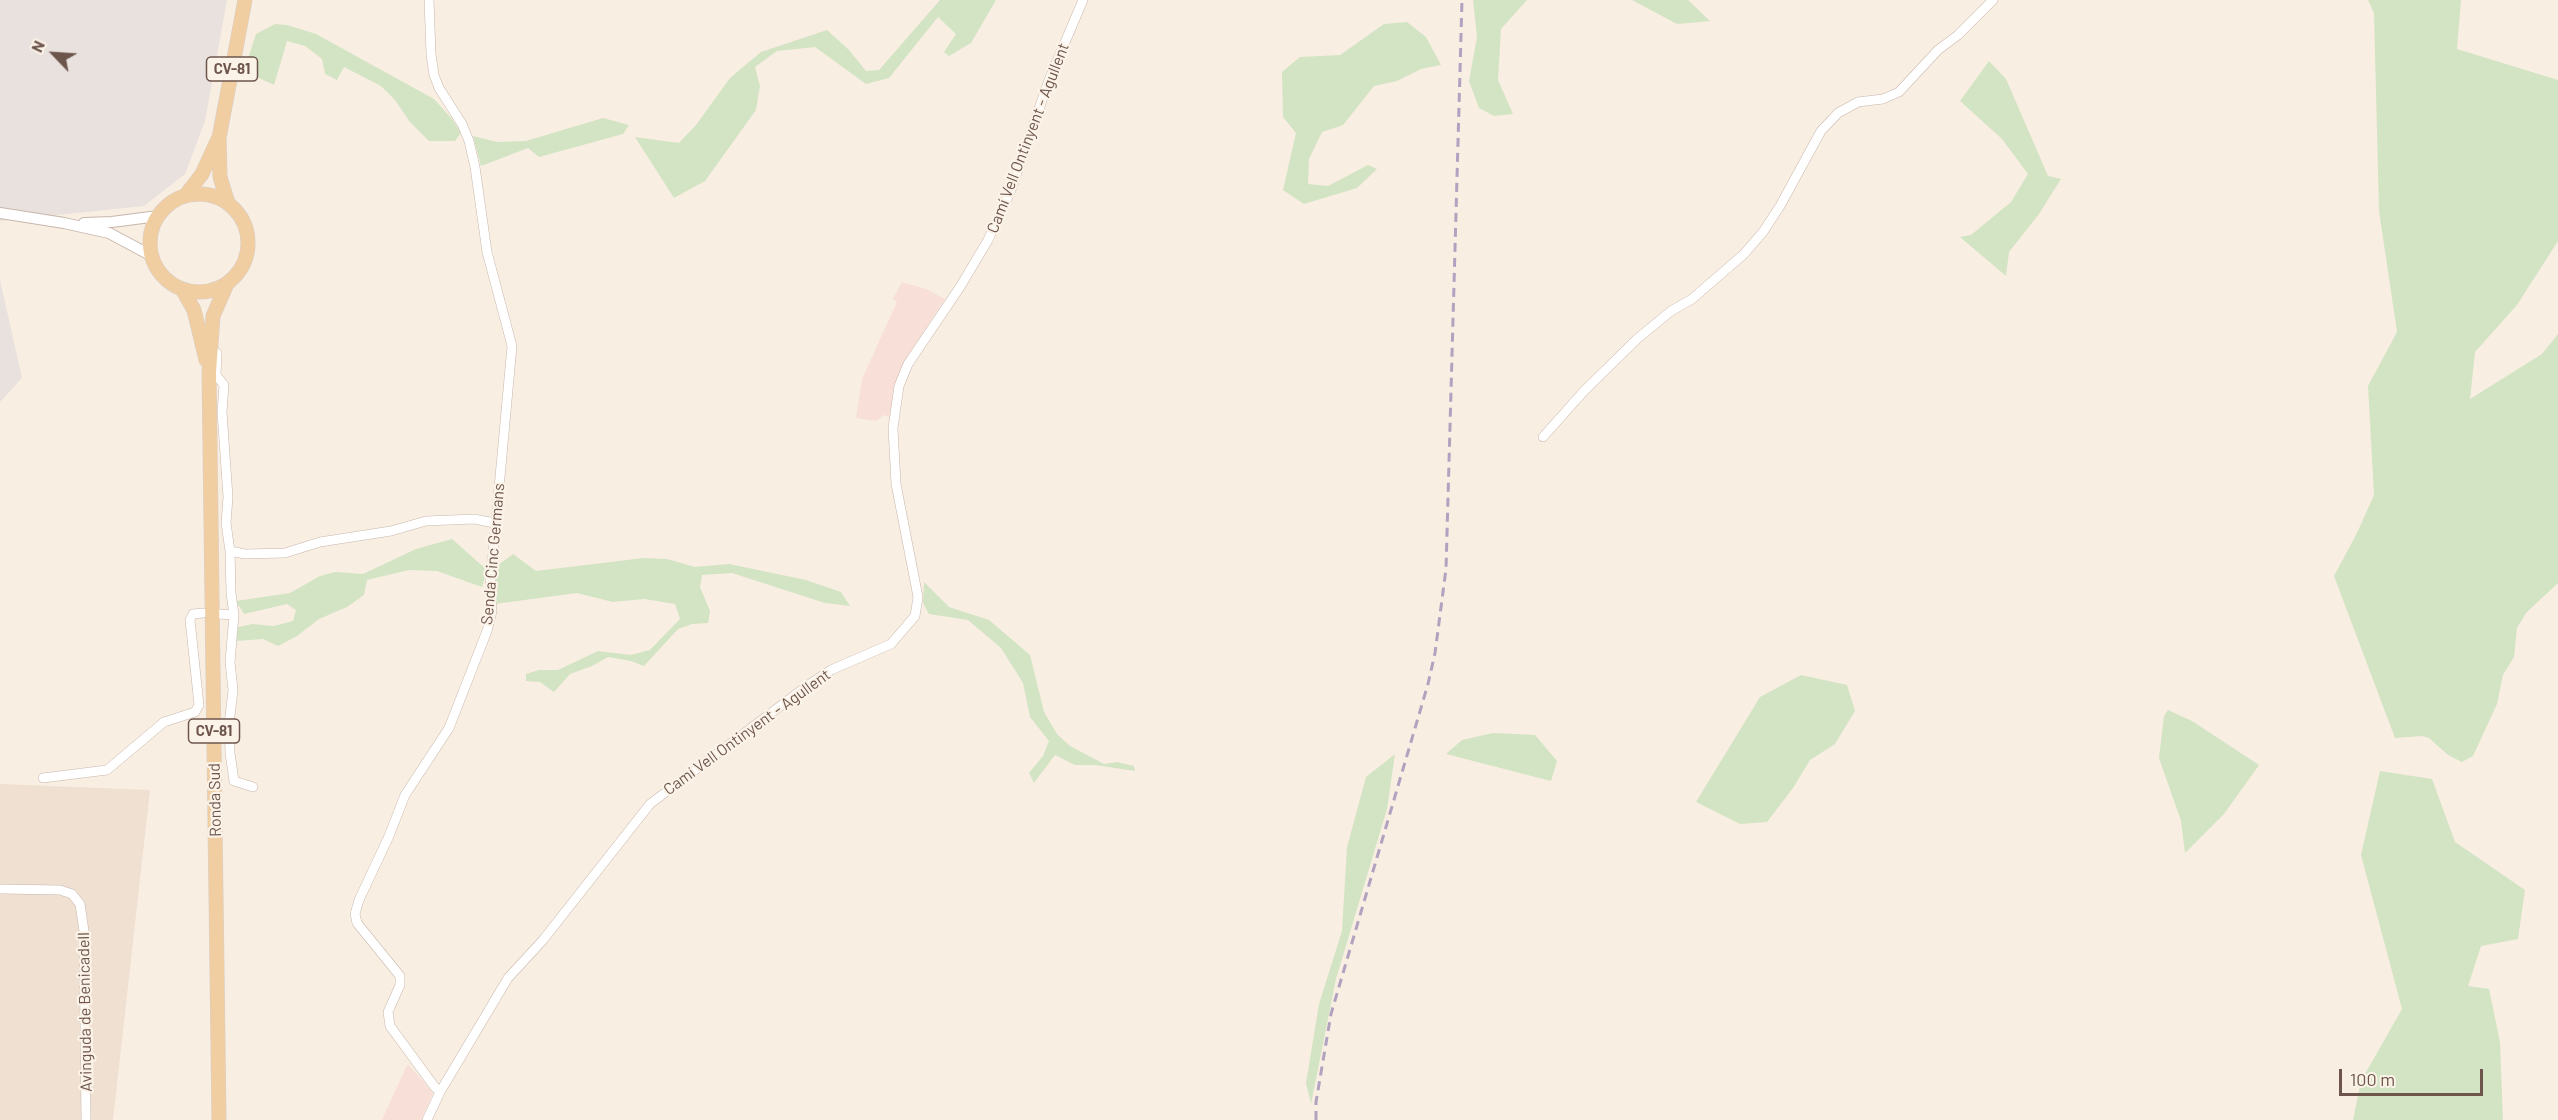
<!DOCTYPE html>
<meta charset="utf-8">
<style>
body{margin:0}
#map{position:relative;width:2558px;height:1120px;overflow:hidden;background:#f9eee2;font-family:Barlow,sans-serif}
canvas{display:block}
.north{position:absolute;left:24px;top:24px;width:60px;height:60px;-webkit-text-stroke:4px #fcf3e8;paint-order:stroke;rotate:295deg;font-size:16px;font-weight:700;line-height:24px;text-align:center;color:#6d554c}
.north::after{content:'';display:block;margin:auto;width:21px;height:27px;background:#6d554c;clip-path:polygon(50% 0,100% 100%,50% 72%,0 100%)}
.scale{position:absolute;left:2339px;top:1069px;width:144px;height:27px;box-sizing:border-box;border:3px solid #6d554c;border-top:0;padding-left:8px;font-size:18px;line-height:21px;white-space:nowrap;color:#6d554c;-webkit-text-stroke:4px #fcf3e8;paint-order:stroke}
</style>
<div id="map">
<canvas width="2558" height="1120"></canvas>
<div class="north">N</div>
<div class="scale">100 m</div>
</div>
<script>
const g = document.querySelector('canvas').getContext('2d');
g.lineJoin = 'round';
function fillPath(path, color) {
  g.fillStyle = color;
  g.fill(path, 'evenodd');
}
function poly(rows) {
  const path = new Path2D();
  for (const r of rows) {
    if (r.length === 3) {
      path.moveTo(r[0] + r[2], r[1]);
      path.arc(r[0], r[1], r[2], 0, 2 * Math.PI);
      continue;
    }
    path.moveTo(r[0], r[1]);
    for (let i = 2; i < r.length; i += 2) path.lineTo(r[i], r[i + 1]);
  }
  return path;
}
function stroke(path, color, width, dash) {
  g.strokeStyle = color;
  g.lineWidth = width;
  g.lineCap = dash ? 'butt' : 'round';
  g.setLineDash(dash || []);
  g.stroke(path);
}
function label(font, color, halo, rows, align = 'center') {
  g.font = font + ' Barlow,sans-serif';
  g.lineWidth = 4.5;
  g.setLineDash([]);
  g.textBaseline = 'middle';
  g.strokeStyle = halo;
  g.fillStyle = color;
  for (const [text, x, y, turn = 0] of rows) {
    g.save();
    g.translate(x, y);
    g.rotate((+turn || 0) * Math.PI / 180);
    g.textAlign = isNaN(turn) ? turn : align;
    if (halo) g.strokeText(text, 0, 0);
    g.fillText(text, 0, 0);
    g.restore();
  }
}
fillPath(poly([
 [0,784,150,790,113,1120,0,1120]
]), '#efe0d2');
fillPath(poly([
 [902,282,926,289,945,299,905,360,894,387,890,417,884,415,876,421,856,418,862,379,897,302,893,299],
 [409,1065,433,1093,421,1120,382,1120,406,1067]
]), '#f8dfd7');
fillPath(poly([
 [0,0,227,0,205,121,185,174,144,206,0,221],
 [0,280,22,378,0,402]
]), '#e8e1dd');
fillPath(poly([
 [940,0,996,0,971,43,949,56,944,52,956,34,938,17,889,78,866,84,815,47,777,51,755,67,760,86,756,110,705,181,674,198,635,137,679,143,696,125,730,78,761,52,827,30,849,50,866,71,879,70],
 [1473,0,1527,0,1501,29,1498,80,1513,114,1494,116,1479,108,1469,81,1477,37],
 [1632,0,1688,0,1710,21,1677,24],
 [2368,0,2461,0,2457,49,2558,80,2558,241,2517,305,2475,352,2470,399,2542,354,2558,334,2558,583,2526,613,2517,628,2514,657,2503,675,2497,704,2473,756,2462,762,2448,755,2429,738,2422,736,2395,738,2334,576,2357,533,2374,495,2368,386,2397,332,2379,211,2374,13],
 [1407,22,1426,37,1441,65,1421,69,1397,81,1374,86,1343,125,1322,132,1309,159,1308,184,1328,186,1368,165,1377,169,1357,188,1304,204,1283,190,1296,133,1283,117,1282,72,1300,57,1340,55,1384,24],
 [275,24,287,25,316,34,434,99,452,119,461,133,455,141,429,141,410,122,395,100,381,86,344,67,337,80,325,74,322,59,305,46,287,41,274,85,244,71,256,34],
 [1989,61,2006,79,2048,176,2061,179,2039,214,2009,252,2006,276,1960,237,1971,235,2011,202,2028,174,2002,139,1960,101],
 [603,118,629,125,623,134,539,157,528,148,481,166,473,136,497,142,526,141],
 [452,539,487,570,482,587,437,571,409,570,367,580,364,595,347,607,319,619,297,636,278,646,263,639,236,641,238,627,253,624,274,626,293,621,296,610,287,604,244,614,236,601,290,593,320,576,335,572,363,574,416,549],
 [513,554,536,571,644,558,667,559,695,567,729,564,806,580,841,592,850,606,825,603,732,573,702,575,700,587,710,611,708,623,692,624,678,629,644,666,631,661,608,657,592,666,570,674,554,692,540,682,526,681,526,674,539,670,558,670,598,651,631,655,650,650,680,619,675,604,644,599,613,602,577,593,495,604,494,568],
 [924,582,949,607,989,620,1030,655,1044,712,1057,734,1070,746,1104,764,1117,762,1134,766,1135,771,1095,765,1075,765,1055,755,1034,783,1029,773,1043,756,1049,741,1030,717,1023,683,1001,648,968,620,929,614,923,603],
 [1801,675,1847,685,1855,711,1835,744,1810,760,1793,788,1767,822,1740,824,1696,802,1760,697],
 [2168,710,2192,721,2259,765,2224,814,2185,853,2181,821,2159,758,2164,716],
 [1493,733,1535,735,1557,761,1551,781,1446,754,1462,740],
 [1395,754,1387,809,1336,979,1311,1104,1306,1083,1319,1004,1342,931,1347,847,1366,777],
 [2380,771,2432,779,2455,842,2525,890,2518,939,2481,946,2468,986,2489,989,2500,1042,2503,1120,2353,1120,2361,1081,2402,1009,2361,855]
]), '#d2e4c3');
const minor = poly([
 [429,0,431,54,434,75,439,88,462,124,469,141,475,167,487,252,512,346,490,586,492,611,487,631,449,728,405,795,389,836,359,900,355,914,357,923,400,976,400,985,388,1012,390,1026,434,1086,440,1092],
 [217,353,216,375,224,385,222,412,228,497,226,523,230,551,231,593,234,615,230,662,233,690,229,725,230,753,234,781,253,787],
 [1543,437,1584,391,1637,339,1671,311,1692,299,1744,254,1763,232,1780,206,1821,131,1838,113,1858,102,1883,99,1899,92,1938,50,1958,35,1993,0],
 [230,551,245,554,285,553,320,542,391,531,426,521,474,519,495,523],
 [218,614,234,615],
 [43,778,107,770,164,722,195,712,199,705,190,620,193,614,203,613],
 [0,889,60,890,72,894,80,904,84,931,86,1120],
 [427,1120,440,1092,508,978,543,940,650,804,807,686,831,670,891,644,915,616,918,597,896,484,893,428,899,386,908,364,960,287,988,240,1011,190,1049,80,1083,0]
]);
const tertiary = poly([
 [0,213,64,223,109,233,152,256],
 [84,223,112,222,158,216]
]);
const primary = poly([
 [199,243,49],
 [185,196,202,174,218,139],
 [228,203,220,177,219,138,245,0],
 [182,289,194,310,206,360],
 [219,1120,209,372,213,316,227,284]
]);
stroke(minor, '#c8b6ab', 10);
stroke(tertiary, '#c8b6ab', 12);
stroke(primary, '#d6cfcd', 15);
stroke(minor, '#fff', 9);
stroke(tertiary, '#fff', 10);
stroke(primary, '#f0cea2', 14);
stroke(poly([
 [1316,1120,1316,1102,1331,1014,1428,684,1435,653,1446,569,1462,0]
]), '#b1a3c0', 3, [9, 6]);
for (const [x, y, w] of [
 [232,69,51],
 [214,731,51]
]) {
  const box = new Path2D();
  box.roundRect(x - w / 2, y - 12, w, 24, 4.5);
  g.fillStyle = '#fcf3e8';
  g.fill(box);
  stroke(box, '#6d554c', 1.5);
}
label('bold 15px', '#6d554c', null, [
 ["CV-81",232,69],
 ["CV-81",214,731]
]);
label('16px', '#6d554c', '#fcf3e8', [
 ["Camí Vell Ontinyent - Agullent",1028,138,-69],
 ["Senda Cinc Germans",493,554,-85],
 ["Camí Vell Ontinyent - Agullent",747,732,-36],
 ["Ronda Sud",215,800,-91],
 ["Avinguda de Benicadell",85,1012,-91]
]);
</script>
